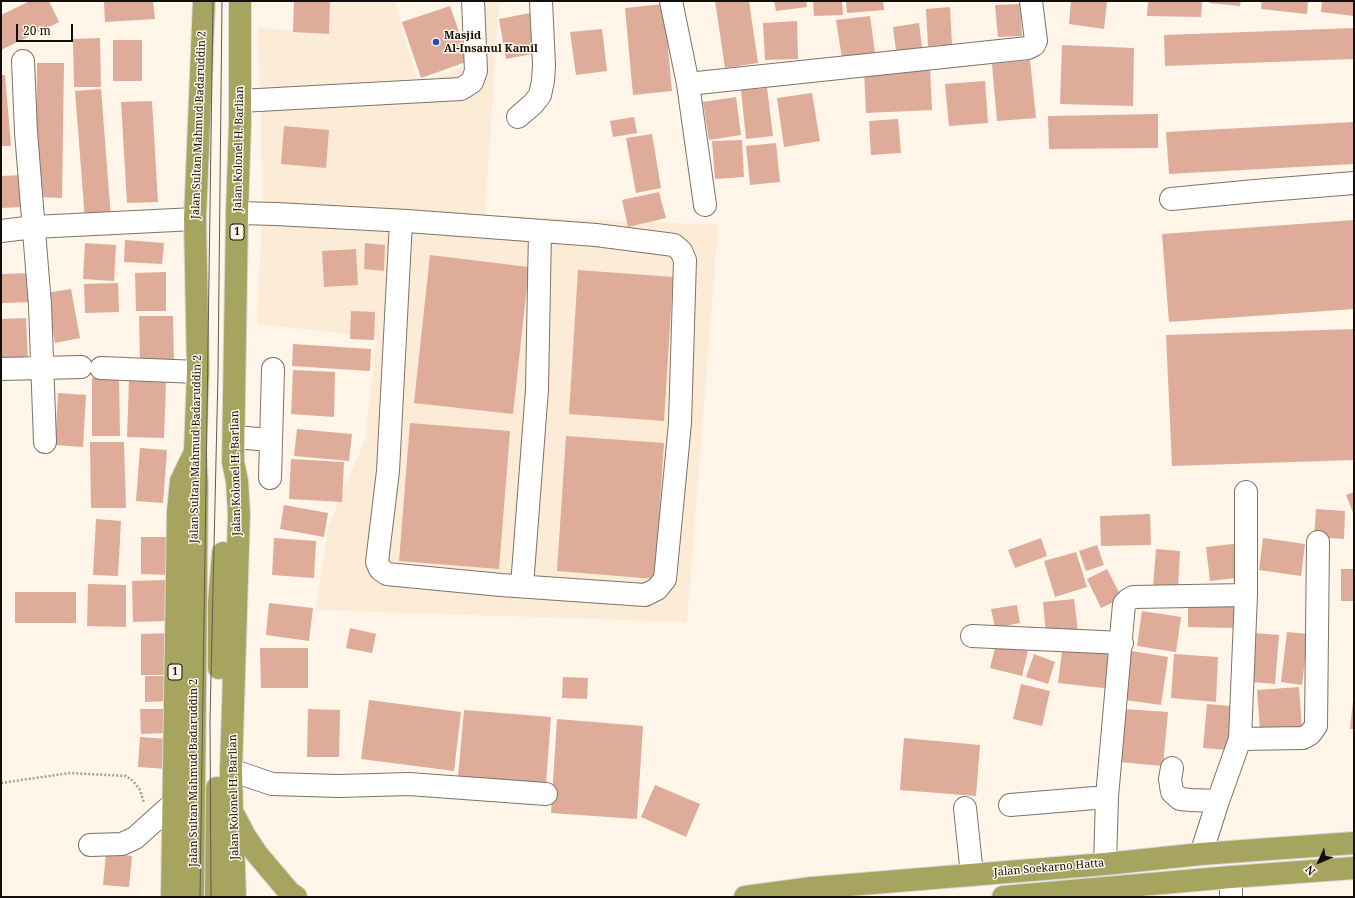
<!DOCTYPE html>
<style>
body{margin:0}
#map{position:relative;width:1355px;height:898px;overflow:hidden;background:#fff5e9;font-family:"Noto Serif",serif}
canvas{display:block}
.frame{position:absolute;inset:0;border:2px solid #130f0a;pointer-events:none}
.north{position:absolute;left:1299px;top:842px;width:40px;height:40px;-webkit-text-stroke:3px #fff5e9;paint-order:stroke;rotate:226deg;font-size:11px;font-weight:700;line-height:16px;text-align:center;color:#130f0a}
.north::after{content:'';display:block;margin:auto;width:14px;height:18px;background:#130f0a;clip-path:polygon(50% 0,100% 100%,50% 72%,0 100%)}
.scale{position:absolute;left:16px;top:24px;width:57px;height:18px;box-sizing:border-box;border:2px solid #130f0a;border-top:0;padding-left:5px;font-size:12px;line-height:14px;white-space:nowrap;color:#130f0a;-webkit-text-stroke:3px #fff5e9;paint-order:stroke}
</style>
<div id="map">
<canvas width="1355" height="898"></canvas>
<div class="frame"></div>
<div class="north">N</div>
<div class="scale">20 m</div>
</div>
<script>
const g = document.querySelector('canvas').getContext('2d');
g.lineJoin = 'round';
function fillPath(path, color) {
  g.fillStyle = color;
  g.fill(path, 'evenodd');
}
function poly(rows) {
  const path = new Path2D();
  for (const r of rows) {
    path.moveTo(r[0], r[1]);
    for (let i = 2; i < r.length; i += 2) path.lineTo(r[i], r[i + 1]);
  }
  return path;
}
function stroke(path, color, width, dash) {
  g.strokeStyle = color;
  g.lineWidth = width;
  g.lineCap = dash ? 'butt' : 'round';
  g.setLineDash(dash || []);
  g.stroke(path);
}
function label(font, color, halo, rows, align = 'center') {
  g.font = font + ' "Noto Serif",serif';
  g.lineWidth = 3;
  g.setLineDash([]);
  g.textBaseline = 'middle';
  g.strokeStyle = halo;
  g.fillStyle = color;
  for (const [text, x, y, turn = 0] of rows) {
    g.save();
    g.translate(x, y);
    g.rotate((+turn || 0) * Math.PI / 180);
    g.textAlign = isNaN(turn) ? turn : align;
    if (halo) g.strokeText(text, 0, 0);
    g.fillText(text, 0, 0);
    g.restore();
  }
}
fillPath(poly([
 [331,1,395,1,418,83,474,63,462,1,499,1,485,215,718,225,687,622,316,610,328,527,365,440,377,337,257,324,263,191,258,28,329,33]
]), '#fcebd6');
fillPath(poly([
 [30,1,49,1,59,22,1,50,1,15],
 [104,1,153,1,155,19,105,22],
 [294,1,330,1,329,34,293,32],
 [715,1,749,1,758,63,725,68],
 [774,1,806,1,807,7,776,11],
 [813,1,842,1,843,15,814,16],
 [846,1,883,1,884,10,847,13],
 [1071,1,1107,1,1104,29,1069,24],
 [1148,1,1202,1,1201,17,1147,16],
 [1209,1,1241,1,1240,6,1209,3],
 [1262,1,1308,1,1307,14,1261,9],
 [1322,1,1354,1,1354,16,1321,12],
 [664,4,672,91,633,95,625,8],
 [1020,4,1022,36,998,37,995,5],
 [450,6,469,61,421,78,402,22],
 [950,7,952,45,928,46,926,9],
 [530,13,538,53,506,59,499,19],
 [870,16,875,53,842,58,836,20],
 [797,21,798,59,765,60,763,23],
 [919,23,922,48,896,51,893,27],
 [1354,28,1354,59,1165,66,1164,35],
 [602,29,607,71,576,75,570,32],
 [100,38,101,87,74,87,73,39],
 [113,40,142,40,142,81,113,81],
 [1062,45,1134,48,1133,106,1060,104],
 [1030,60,1036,118,997,121,992,64],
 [37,63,64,63,62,198,36,197],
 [930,68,932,110,866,113,864,71],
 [1,75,5,75,11,146,1,146],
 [985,81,988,123,949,126,945,84],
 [767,88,773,136,746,139,741,90],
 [101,89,111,218,85,220,75,91],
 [812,93,820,141,784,147,777,98],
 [736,97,741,135,709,140,703,102],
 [152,101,158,202,127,203,121,102],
 [1158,114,1158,148,1049,149,1048,116],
 [634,117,637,133,613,137,610,121],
 [898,119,901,153,871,155,869,121],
 [1354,122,1354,164,1169,174,1166,132],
 [284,126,329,130,326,168,281,164],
 [652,134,661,188,636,193,626,138],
 [742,140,744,177,715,179,712,141],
 [776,143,780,182,750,185,746,146],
 [22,175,23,207,1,208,1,176],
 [659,192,666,218,628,227,622,200],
 [1354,220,1354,309,1169,322,1162,234],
 [125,240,164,243,162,264,124,262],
 [85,243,116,245,114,281,83,279],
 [365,243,385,245,384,271,364,269],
 [356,249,358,285,324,287,322,251],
 [430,255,529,267,513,414,414,403],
 [578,270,673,277,664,421,569,414],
 [166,272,166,311,136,311,135,273],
 [32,273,33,302,1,303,1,274],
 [118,283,119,312,85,313,84,284],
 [71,289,80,338,55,343,46,293],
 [351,311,375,312,374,340,350,339],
 [139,316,173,316,174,365,140,365],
 [26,318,28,363,1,364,1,319],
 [1354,329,1354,460,1172,466,1166,335],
 [293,344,371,349,370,371,292,366],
 [293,370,335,372,334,417,291,414],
 [92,378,119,378,120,436,92,436],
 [129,380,166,382,164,438,127,437],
 [58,393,86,395,83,447,55,445],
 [410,423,510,431,499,569,399,561],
 [297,429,352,434,349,461,294,456],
 [566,436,664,443,655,579,557,571],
 [90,442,124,442,126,508,91,508],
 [140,448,167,450,163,503,136,501],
 [291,459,344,462,342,502,289,499],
 [1354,492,1354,515,1346,495],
 [284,505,328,513,324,537,280,529],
 [1316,509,1345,511,1344,539,1314,537],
 [1150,514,1151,545,1101,546,1100,516],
 [96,519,121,521,118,576,93,575],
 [141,537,170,537,170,575,141,574],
 [274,538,316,541,314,578,272,575],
 [1041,538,1047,556,1015,568,1008,550],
 [1263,538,1305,544,1301,576,1259,570],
 [1242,543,1246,577,1210,581,1206,547],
 [1097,545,1104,565,1086,571,1079,551],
 [1156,549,1180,551,1178,589,1153,587],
 [1076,552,1087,587,1055,597,1044,561],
 [1107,569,1122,598,1101,608,1087,579],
 [1341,569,1354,569,1354,601,1341,601],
 [167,580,167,621,133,622,132,581],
 [88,584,126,585,126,627,87,626],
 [15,592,76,592,76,623,15,623],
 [1074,599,1078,631,1046,634,1043,602],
 [269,603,313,608,309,641,266,635],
 [1188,604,1235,605,1235,628,1188,627],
 [1017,605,1020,623,995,628,991,609],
 [1142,611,1181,617,1176,652,1137,646],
 [350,628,376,634,372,653,346,648],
 [1287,632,1308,634,1302,685,1281,682],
 [169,633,170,675,141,675,141,634],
 [1254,633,1279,635,1275,684,1251,682],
 [996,644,1028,651,1022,676,990,668],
 [1063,644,1117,651,1112,689,1058,683],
 [260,648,308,648,308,688,261,688],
 [1125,650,1168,657,1161,705,1118,699],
 [1034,654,1055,662,1048,684,1026,677],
 [1174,654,1218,657,1216,702,1171,698],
 [145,676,170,676,170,701,145,702],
 [563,677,588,678,587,699,562,698],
 [1021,684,1050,691,1042,726,1013,719],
 [1299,687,1302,728,1260,731,1257,690],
 [369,700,461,712,454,771,361,759],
 [1353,701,1354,702,1354,729,1350,729],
 [1207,704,1231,706,1228,750,1203,748],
 [140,709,167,709,167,733,141,734],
 [308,709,340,710,339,757,307,757],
 [1123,709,1168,712,1163,766,1119,762],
 [464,710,551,717,546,784,458,776],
 [557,719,643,726,637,819,551,813],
 [140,737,168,739,167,769,138,767],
 [904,738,980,745,976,796,900,790],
 [655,785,700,804,686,837,641,817],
 [106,853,132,856,129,887,103,885]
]), '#dfac9a');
const minor = poly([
 [671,1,688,84,705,205],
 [23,61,26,132,40,305,45,442],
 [688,84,1028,48,1034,45,1036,41,1031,1],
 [240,101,461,89,472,82,476,71,473,1],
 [518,117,533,104,540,95,543,81,544,65,541,1],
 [1171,199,1255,191,1354,183],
 [237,213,276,214,407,221,596,235,674,245,681,251,685,260,680,423,665,579,657,589,645,595,501,585,397,575,387,574,380,569,377,562,388,471,401,221],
 [1,231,34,227,195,219],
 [101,368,198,372],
 [1,369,81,367],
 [234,437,271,440],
 [270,478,273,369],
 [522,586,537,389,540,231],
 [972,636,1122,643],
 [1240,739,1303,738,1310,734,1316,726,1318,542],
 [1172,768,1170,779,1172,792,1180,799,1191,800,1218,801],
 [231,770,272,784,339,786,409,784,546,794],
 [1010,805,1107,797],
 [965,808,972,875],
 [90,845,122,844,135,838,174,803],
 [1201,854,1218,801,1240,739,1246,595,1246,492],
 [1105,864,1107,797,1124,604,1128,600,1133,597,1246,595],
 [1231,897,1231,877]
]);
const highway = poly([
 [219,668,219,603,223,553],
 [235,817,245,836,257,854,290,893,296,897],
 [172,897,178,512,181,481,194,454],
 [193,897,197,484,195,451,198,372,195,219,204,1],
 [216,897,217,788],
 [235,897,232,810,231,770,239,514,237,481,233,462,237,213,240,123,240,1],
 [745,897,812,888,1105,864,1201,854,1354,843],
 [1003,897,1231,877,1354,868]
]);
stroke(minor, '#7e7366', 24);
stroke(highway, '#d9d9d8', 24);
stroke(poly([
 [1,783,70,773,126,776,133,781,140,790,144,803]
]), '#a69e95', 2.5, [2, 2]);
stroke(minor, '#fff', 22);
stroke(highway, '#a7a45f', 22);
stroke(poly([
 [200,897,213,1],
 [211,897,210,720,218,373,222,1]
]), '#605a53', 1);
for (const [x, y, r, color] of [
 [436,42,4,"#2c49ba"]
]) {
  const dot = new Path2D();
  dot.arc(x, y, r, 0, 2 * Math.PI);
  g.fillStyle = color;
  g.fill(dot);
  stroke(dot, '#fff5e9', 1.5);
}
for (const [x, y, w] of [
 [237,232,14],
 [175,672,14]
]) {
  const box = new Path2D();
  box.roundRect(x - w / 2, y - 8, w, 16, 3);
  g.fillStyle = '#fff5e9';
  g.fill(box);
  stroke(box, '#130f0a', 1);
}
label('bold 10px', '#130f0a', null, [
 ["1",237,232],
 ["1",175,672]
]);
label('bold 11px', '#130f0a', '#fff5e9', [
 ["Masjid",444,36],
 ["Al-Insanul Kamil",444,49]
], 'left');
label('11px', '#130f0a', '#fff5e9', [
 ["Jalan Sultan Mahmud Badaruddin 2",199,125,-88],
 ["Jalan Kolonel H. Barlian",239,149,-89],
 ["Jalan Sultan Mahmud Badaruddin 2",196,449,-89],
 ["Jalan Kolonel H. Barlian",236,473,-91],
 ["Jalan Sultan Mahmud Badaruddin 2",194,773,-90],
 ["Jalan Kolonel H. Barlian",234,797,-91],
 ["Jalan Soekarno Hatta",1049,868,-5]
]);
</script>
